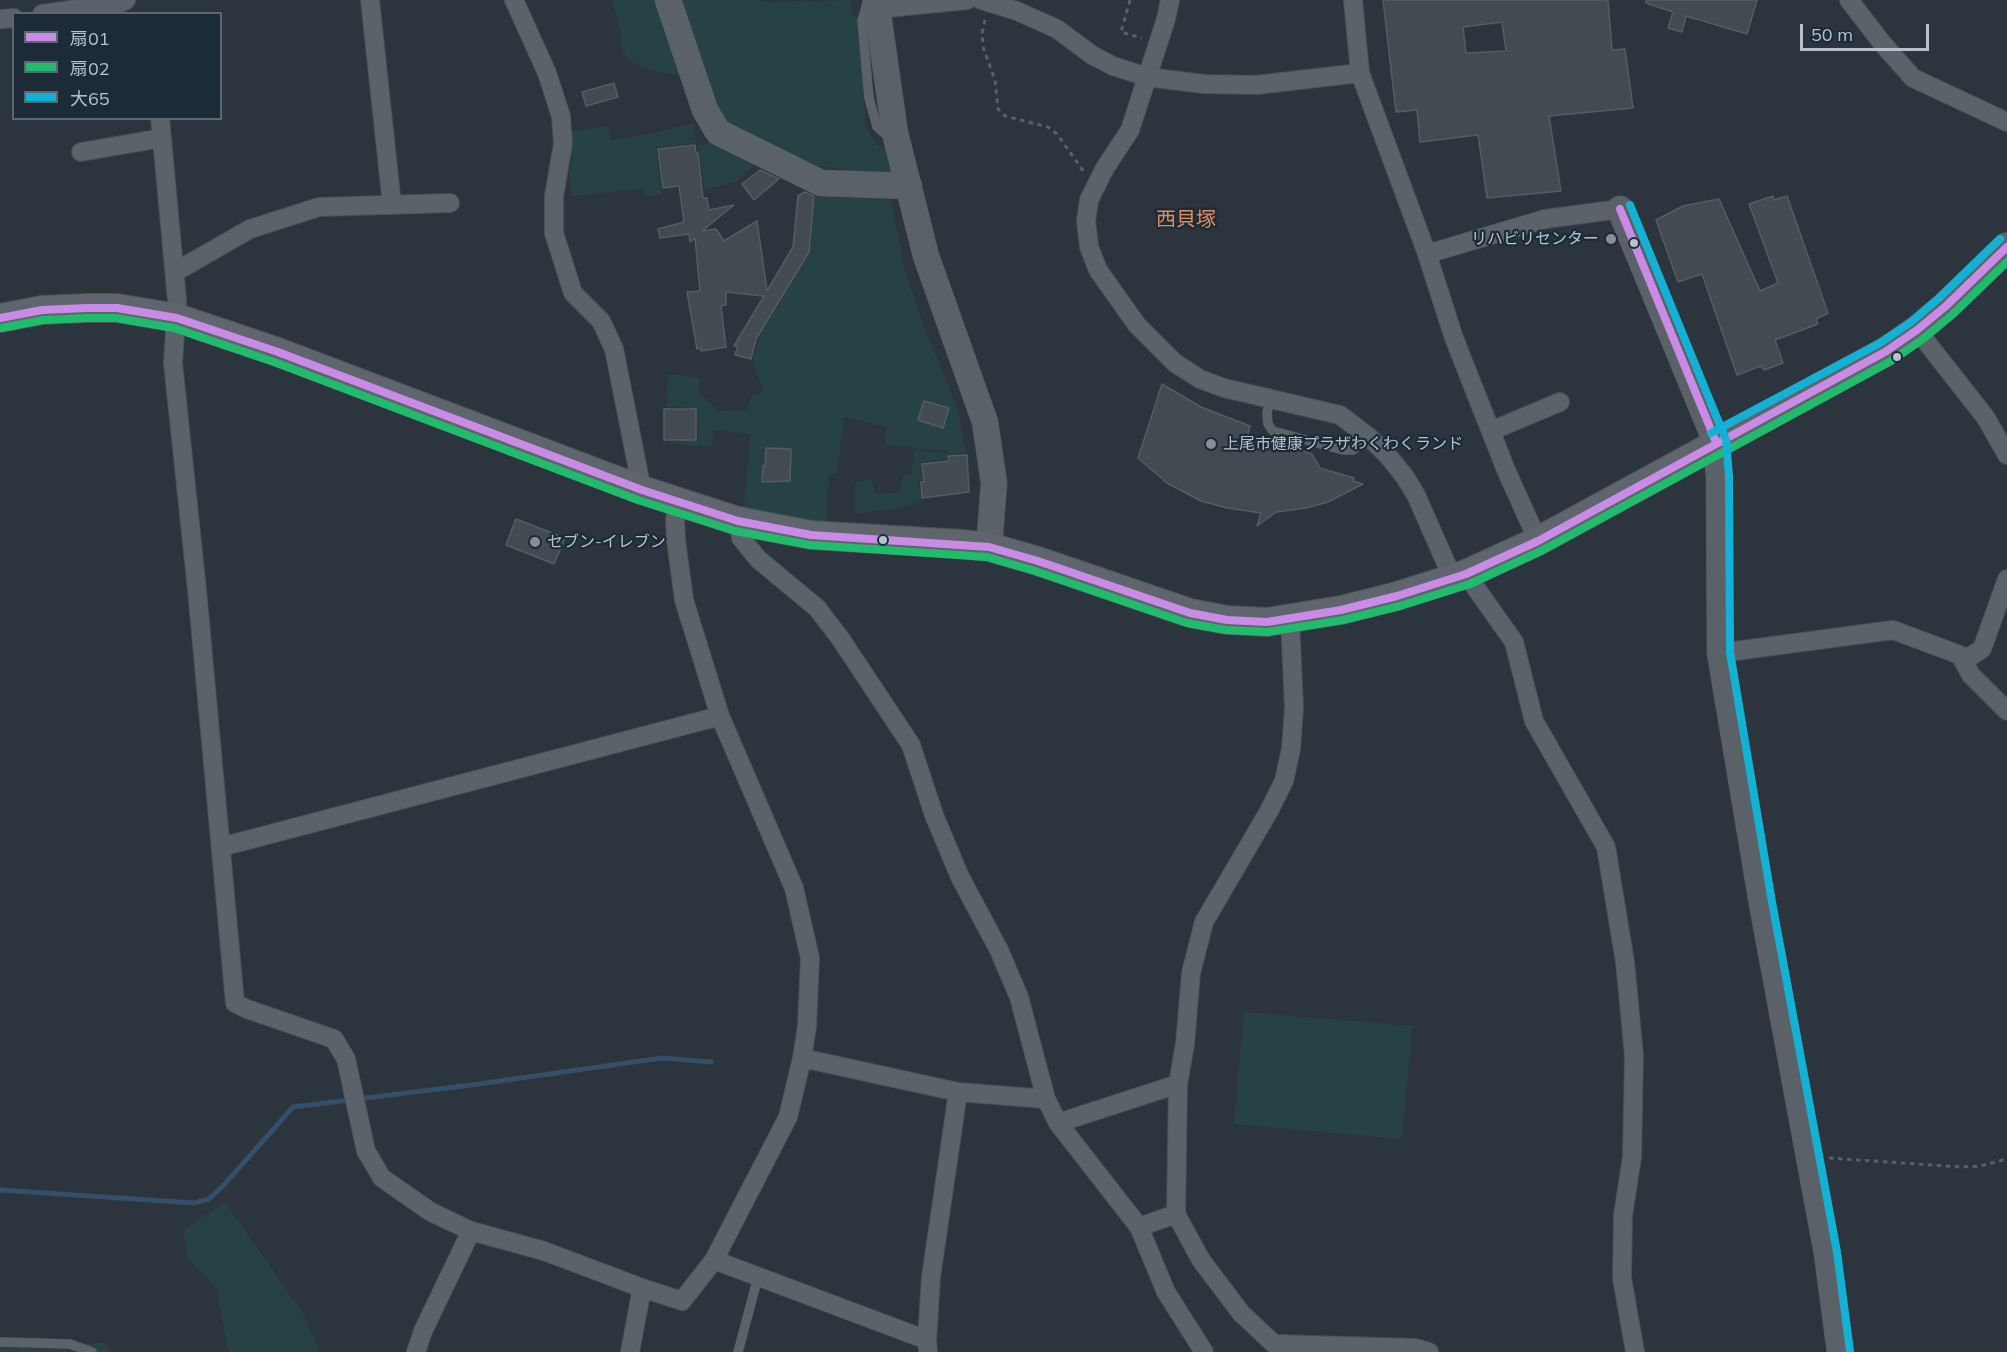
<!DOCTYPE html>
<meta charset="utf-8">
<style>
body{margin:0}
#map{position:relative;width:2007px;height:1352px;overflow:hidden;background:#2c343d;font-family:Mulish,"Noto Sans JP",sans-serif}
canvas{display:block}
.legend{position:absolute;left:12px;top:12px;width:210px;height:108px;box-sizing:border-box;background:#1d2b39;border:2px solid #5a6775;margin:0;padding:8px 10px;list-style:none;font-size:18px;color:#b6c1ce}
.legend li{display:flex;align-items:center;gap:12px;height:30px}
.legend b{width:30px;border:2px solid #5a6775}
.scale{position:absolute;left:1800px;top:24px;width:129px;height:27px;box-sizing:border-box;border:3px solid #b6c1ce;border-top:0;padding-left:8px;font-size:18px;line-height:21px;white-space:nowrap;color:#b6c1ce;-webkit-text-stroke:4px #1d2b39;paint-order:stroke}
</style>
<div id="map">
<canvas width="2007" height="1352"></canvas>
<ul class="legend">
<li><b style="height:8px;background:#ca8be6"></b>扇01</li>
<li><b style="height:8px;background:#20bc6c"></b>扇02</li>
<li><b style="height:8px;background:#13b2d5"></b>大65</li>
</ul>
<div class="scale">50 m</div>
</div>
<script>
const g = document.querySelector('canvas').getContext('2d');
g.lineJoin = 'round';
function fillPath(path, color) {
  g.fillStyle = color;
  g.fill(path, 'evenodd');
}
function poly(rows) {
  const path = new Path2D();
  for (const r of rows) {
    path.moveTo(r[0], r[1]);
    for (let i = 2; i < r.length; i += 2) path.lineTo(r[i], r[i + 1]);
  }
  return path;
}
function stroke(path, color, width, dash) {
  g.strokeStyle = color;
  g.lineWidth = width;
  g.lineCap = dash ? 'butt' : 'round';
  g.setLineDash(dash || []);
  g.stroke(path);
}
function label(font, color, halo, rows, align = 'center') {
  g.font = font + ' Mulish,"Noto Sans JP",sans-serif';
  g.lineWidth = 4.5;
  g.setLineDash([]);
  g.textBaseline = 'middle';
  g.strokeStyle = halo;
  g.fillStyle = color;
  for (const [text, x, y, turn = 0] of rows) {
    g.save();
    g.translate(x, y);
    g.rotate((+turn || 0) * Math.PI / 180);
    g.textAlign = isNaN(turn) ? turn : align;
    if (halo) g.strokeText(text, 0, 0);
    g.fillText(text, 0, 0);
    g.restore();
  }
}
fillPath(poly([
 [612,0,656,0,684,76,653,71,632,62,622,52,622,39],
 [676,0,762,0,763,2,850,0,853,16,857,16,866,125,876,144,889,151,892,171,877,175,813,165,728,122,712,99],
 [694,123,696,143,656,147,662,194,649,196,643,193,643,189,571,196,569,182,572,158,568,132,608,126,611,140,654,133],
 [711,138,757,162,737,181,717,187,704,188,698,145,708,144],
 [816,191,888,197,893,208,905,272,925,329,958,409,966,452,948,455,947,451,885,445,887,427,844,417,837,474,829,474,826,522,793,520,743,511,751,434,714,430,711,447,671,444,671,441,698,440,697,408,667,407,668,374,699,378,700,393,718,411,747,410,751,396,764,392,752,362,758,339,810,252],
 [914,450,946,453,946,459,921,462,922,480,919,481,921,502,894,509,855,514,855,483,871,479,875,494,898,493,904,475,911,475],
 [1244,1012,1412,1026,1402,1139,1234,1124],
 [225,1202,302,1312,320,1352,228,1352,217,1288,187,1257,183,1230],
 [105,1343,112,1352,0,1352,0,1346]
]), '#274245');
stroke(poly([
 [0,1190,194,1203,209,1199,223,1186,293,1107,479,1084,662,1058,711,1062]
]), '#354e6a', 5);
const building = poly([
 [1383,0,1608,0,1612,50,1625,49,1633,108,1549,116,1561,191,1487,198,1478,135,1420,142,1417,110,1396,112,1383,0],
 [1502,22,1506,51,1466,53,1463,27,1502,22],
 [1646,0,1757,0,1747,34,1686,16,1682,32,1668,28,1673,12,1646,3,1646,0],
 [614,83,618,97,586,106,582,92,614,83],
 [695,145,696,153,698,153,703,198,707,198,709,210,734,205,702,231,716,229,724,241,757,221,767,291,793,247,798,196,805,192,814,196,809,252,756,339,751,359,735,355,738,345,734,346,764,296,726,292,726,305,721,306,726,347,701,351,701,348,697,349,687,292,700,291,695,238,690,242,689,234,660,238,658,229,684,222,679,186,663,188,658,149,695,145],
 [760,170,779,179,754,200,742,184,760,170],
 [1773,196,1774,200,1787,196,1828,313,1816,319,1818,324,1775,340,1783,363,1764,370,1761,366,1737,375,1702,274,1678,282,1656,220,1683,206,1719,199,1760,291,1778,283,1749,204,1773,196],
 [1162,384,1201,407,1250,426,1248,434,1312,454,1320,468,1354,478,1353,481,1363,484,1328,502,1306,508,1276,512,1257,526,1261,513,1227,508,1201,501,1167,483,1138,458,1162,384],
 [924,401,949,408,943,428,918,420,924,401],
 [664,409,696,409,696,440,664,440,664,409],
 [766,448,791,449,790,481,762,482,763,466,765,466,766,448],
 [967,455,969,492,922,498,921,482,924,482,922,464,949,461,948,456,967,455],
 [516,519,565,538,554,564,506,545,516,519]
]);
fillPath(building, '#434a52');
stroke(building, '#545c64', 1.5);
const lane = poly([
 [868,0,862,21,869,98,877,127,890,138],
 [1270,399,1267,413,1268,424,1273,431,1343,450,1353,450,1370,438],
 [0,1342,70,1344,92,1352],
 [738,1352,758,1277]
]);
const street = poly([
 [370,0,392,205],
 [514,0,547,73,561,116,563,144,554,196,554,233,573,293,601,321,614,349,642,490],
 [981,0,1017,11,1057,29,1092,55,1113,66,1147,77,1204,84,1256,85,1360,73],
 [1170,0,1166,19,1130,130,1105,168,1089,200,1086,221,1089,247,1098,270,1137,325,1175,363,1200,379,1224,388,1340,415,1370,438,1389,457,1405,477,1416,495,1453,579],
 [1353,0,1360,73,1427,254,1454,338,1506,470,1538,541],
 [1849,0,1882,43,1913,78,2007,122],
 [877,9,967,0],
 [42,14,120,3,126,0],
 [0,19,14,18],
 [160,118,177,300,173,363,197,590,235,1003,247,1009,334,1039,346,1059,366,1151,382,1178,431,1212,471,1231,544,1251,642,1288,682,1301,714,1260,788,1117,802,1058,807,1026,810,958,794,888,720,716,684,600,676,540,675,521,677,502],
 [81,152,162,138],
 [1427,254,1545,219,1620,209],
 [175,272,250,229,319,207,450,203],
 [1917,330,1986,418,2007,455],
 [1491,431,1560,402],
 [738,521,741,538,758,559,817,608,840,638,911,745,934,815,960,877,999,950,1019,997,1046,1099,1058,1123,1139,1227,1166,1292,1204,1352],
 [1466,574,1514,642,1534,721,1606,847,1625,962,1634,1056,1632,1157,1623,1215,1622,1278,1635,1352],
 [1720,653,1893,630,1960,655,1971,675,2007,711],
 [1963,661,1982,649,2007,579],
 [221,847,720,716],
 [802,1058,958,1092,1046,1099],
 [1058,1123,1178,1084,1185,1044,1191,973,1204,922,1269,811,1284,781,1291,749,1294,707,1290,620],
 [1176,1214,1178,1084],
 [1139,1227,1176,1214,1201,1260,1241,1313,1274,1344,1416,1348,1429,1352],
 [714,1260,927,1340],
 [416,1352,423,1331,471,1231],
 [630,1352,642,1288],
 [928,1352,927,1340,931,1277,958,1092]
]);
const secondary = poly([
 [668,0,705,110,718,132,821,183,909,186],
 [876,0,895,133,926,256,985,422,994,483,989,547],
 [1620,209,1716,442,1719,476,1720,653,1762,904,1827,1254,1840,1352]
]);
const primary = poly([
 [0,318,42,310,87,308,117,308,177,318,278,352,642,490,738,521,811,535,962,544,989,547,1038,561,1190,613,1227,620,1267,622,1341,610,1397,596,1466,574,1538,541,1885,352,1917,330,1946,306,2007,247]
]);
stroke(lane, '#4a5057', 10);
stroke(street, '#4a5057', 20);
stroke(secondary, '#4a5057', 27);
stroke(primary, '#4a5159', 30);
stroke(poly([
 [1130,0,1121,32,1142,38],
 [985,20,982,33,983,47,995,80,998,109,1005,116,1048,127,1057,134,1084,172],
 [1829,1158,1961,1167,1980,1166,2007,1159]
]), '#596168', 3, [4.5, 4.5]);
stroke(lane, '#5c626a', 9);
stroke(street, '#5c626a', 18);
stroke(secondary, '#5b6168', 26);
stroke(primary, '#5e656c', 28);
stroke(poly([
 [1620,209,1716,442],
 [0,318,42,310,87,308,117,308,177,318,278,352,642,490,738,521,811,535,989,547,1038,561,1190,613,1227,620,1267,622,1341,610,1397,596,1466,574,1538,541,1885,352,1917,330,1946,306,2007,247]
]), '#ca8be6', 8);
stroke(poly([
 [2,328,43,320,87,318,116,318,174,328,274,362,638,500,735,531,810,545,987,557,1035,571,1187,623,1226,630,1268,632,1343,620,1400,606,1470,584,1543,550,1891,361,1923,339,1953,314,2007,262]
]), '#20bc6c', 8);
stroke(poly([
 [1630,205,1726,440,1729,476,1730,652,1772,902,1837,1252,1850,1351],
 [1711,433,1880,343,1911,322,1939,298,2000,239]
]), '#13b2d5', 8);
for (const [x, y, r, color] of [
 [1611,239,6,"#86909b"],
 [1634,243,5,"#b6c1ce"],
 [1897,357,5,"#b6c1ce"],
 [1211,444,6,"#86909b"],
 [883,540,5,"#b6c1ce"],
 [535,542,6,"#86909b"]
]) {
  const dot = new Path2D();
  dot.arc(x, y, r, 0, 2 * Math.PI);
  g.fillStyle = color;
  g.fill(dot);
  stroke(dot, '#1d2b39', 2);
}
label('16px', '#b6c1ce', '#1d2b39', [
 ["リハビリセンター",1599,239,"right"],
 ["上尾市健康プラザわくわくランド",1223,444],
 ["セブン-イレブン",547,542]
], 'left');
label('20px', '#e18c5d', '#1d2b39', [
 ["西貝塚",1186,220]
]);
</script>
